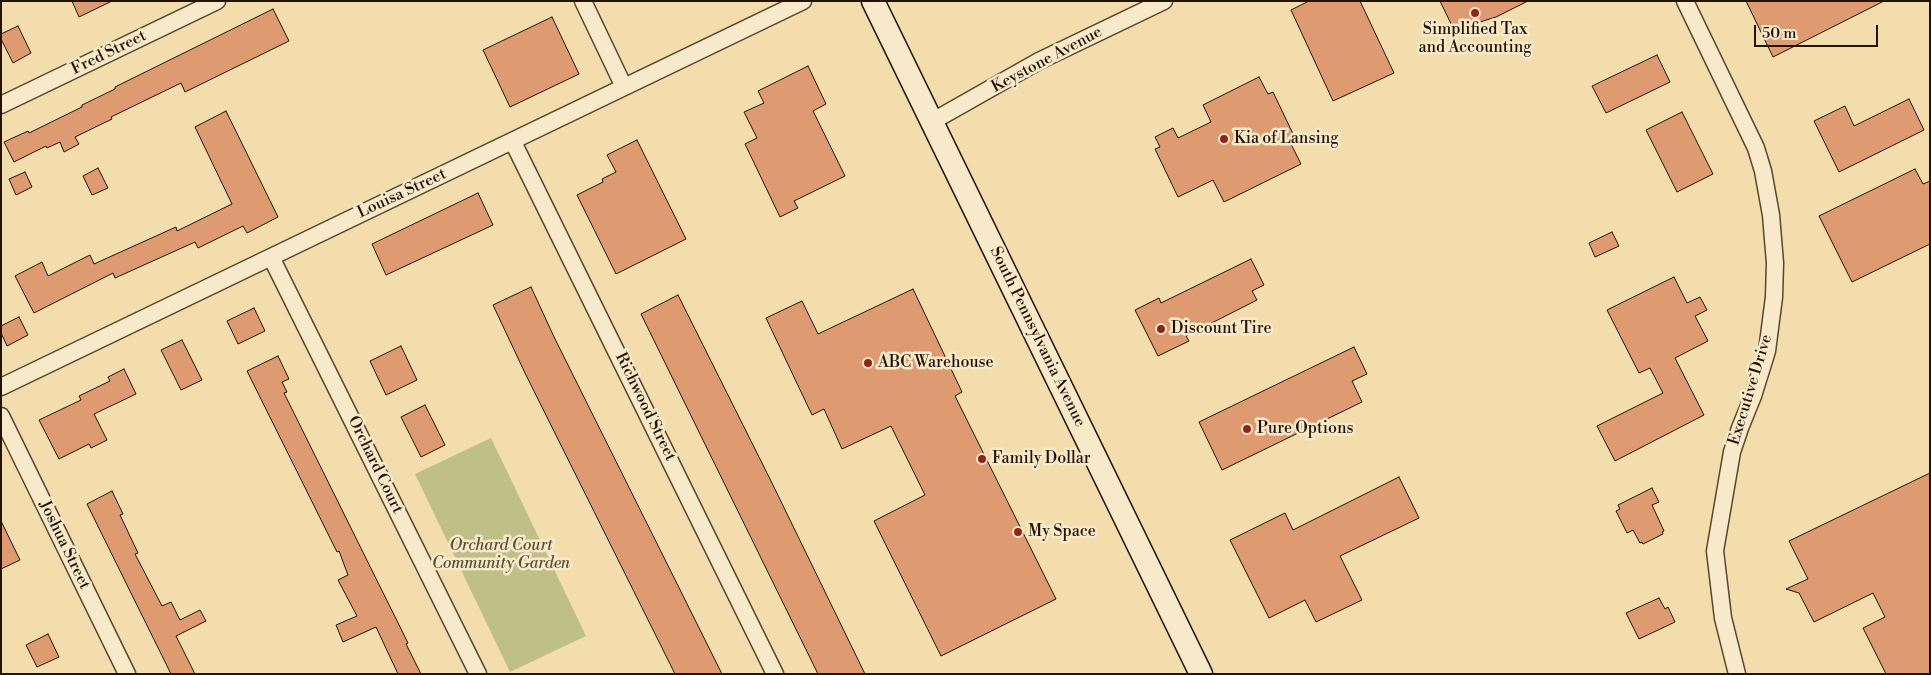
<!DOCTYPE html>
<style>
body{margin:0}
#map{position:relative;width:1931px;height:675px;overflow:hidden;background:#f3ddad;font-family:"Libre Bodoni",serif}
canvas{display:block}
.frame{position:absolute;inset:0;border:2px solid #241305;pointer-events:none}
.scale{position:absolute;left:1754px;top:25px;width:124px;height:22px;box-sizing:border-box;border:2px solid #241305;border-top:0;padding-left:6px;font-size:15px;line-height:18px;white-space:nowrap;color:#241305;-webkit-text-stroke:4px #f7e9ca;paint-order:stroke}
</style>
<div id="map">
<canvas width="1931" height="675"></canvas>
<div class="frame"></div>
<div class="scale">50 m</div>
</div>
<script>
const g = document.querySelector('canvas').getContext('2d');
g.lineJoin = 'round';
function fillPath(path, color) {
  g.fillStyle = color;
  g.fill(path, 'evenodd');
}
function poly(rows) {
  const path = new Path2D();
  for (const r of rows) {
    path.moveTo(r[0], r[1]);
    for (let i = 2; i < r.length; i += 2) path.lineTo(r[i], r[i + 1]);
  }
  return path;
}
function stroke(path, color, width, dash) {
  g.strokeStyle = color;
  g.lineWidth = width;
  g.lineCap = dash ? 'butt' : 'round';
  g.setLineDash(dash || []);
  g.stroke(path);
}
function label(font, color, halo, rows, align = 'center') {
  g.font = font + ' "Libre Bodoni",serif';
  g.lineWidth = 5;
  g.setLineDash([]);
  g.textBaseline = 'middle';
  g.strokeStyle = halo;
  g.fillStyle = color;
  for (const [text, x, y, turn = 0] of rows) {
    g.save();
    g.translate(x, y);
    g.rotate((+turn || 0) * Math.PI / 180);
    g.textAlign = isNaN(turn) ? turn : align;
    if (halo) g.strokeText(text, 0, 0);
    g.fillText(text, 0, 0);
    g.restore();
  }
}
fillPath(poly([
 [491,438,586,636,510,672,415,474]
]), '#bfc087');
const building = poly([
 [72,1,112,1,79,17,72,1],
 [1309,1,1360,1,1394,73,1333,101,1291,10,1309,1],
 [1440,1,1528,1,1496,17,1454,30,1440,1],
 [1746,1,1884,1,1773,57,1746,1],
 [273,9,289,41,185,92,181,83,111,117,112,119,75,137,79,144,64,152,60,142,47,148,46,146,14,162,4,142,28,131,29,133,82,107,82,105,115,89,115,87,273,9],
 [552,17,579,74,510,107,483,50,552,17],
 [18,26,31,53,13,63,1,39,1,34,18,26],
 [1657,55,1670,82,1606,113,1592,86,1657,55],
 [808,66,826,104,813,111,845,176,794,201,798,208,780,217,745,144,757,138,744,112,764,103,758,91,808,66],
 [1259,77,1268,94,1273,92,1295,138,1289,140,1301,164,1224,202,1213,180,1178,197,1155,149,1160,147,1155,137,1173,128,1178,138,1211,122,1203,105,1259,77],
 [1909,99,1924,130,1839,172,1814,121,1845,106,1854,126,1909,99],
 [226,111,278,217,247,233,243,226,198,248,195,242,115,278,113,273,34,313,15,276,42,262,48,276,90,255,94,264,176,227,177,231,232,204,195,127,226,111],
 [1682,112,1713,174,1677,192,1646,130,1682,112],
 [637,140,686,239,616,274,577,195,603,182,602,179,616,172,607,155,637,140],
 [98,168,108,188,92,195,83,176,98,168],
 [1915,169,1923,184,1930,181,1930,244,1852,282,1819,216,1915,169],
 [25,172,32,187,16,195,9,179,25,172],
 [478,193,493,225,386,275,372,244,478,193],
 [1612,232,1619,246,1595,257,1589,243,1612,232],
 [1251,259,1264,285,1252,291,1257,300,1186,336,1189,341,1158,356,1135,310,1159,298,1161,303,1251,259],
 [1674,277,1687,303,1700,297,1707,310,1695,316,1708,341,1675,358,1704,415,1615,461,1597,426,1663,393,1650,368,1639,373,1607,310,1674,277],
 [531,287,555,339,722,674,675,674,525,373,493,305,531,287],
 [913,289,962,392,955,396,1056,599,941,656,874,521,925,495,891,426,842,449,824,409,812,415,766,318,802,301,818,334,913,289],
 [678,295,771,481,865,674,818,674,641,314,678,295],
 [254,308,265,331,238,344,227,321,254,308],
 [19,317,28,335,7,346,1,333,1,326,19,317],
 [182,340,202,380,181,390,161,350,182,340],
 [401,346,417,380,386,395,370,361,401,346],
 [1354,347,1367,374,1352,381,1362,402,1222,470,1199,422,1354,347],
 [278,356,289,379,282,382,287,392,284,393,408,643,406,644,421,674,398,674,376,627,343,642,336,625,357,616,338,580,348,575,339,551,337,552,247,371,278,356],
 [124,369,136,394,94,414,107,440,91,448,89,444,59,459,39,420,81,400,79,396,110,381,108,377,124,369],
 [425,405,445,445,421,457,401,417,425,405],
 [1930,473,1930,674,1886,674,1863,628,1885,617,1873,593,1814,622,1799,593,1786,589,1808,579,1789,541,1930,473],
 [1399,477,1419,518,1340,556,1362,600,1316,622,1305,600,1269,618,1230,540,1285,513,1293,530,1399,477],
 [1652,488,1659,502,1652,505,1664,531,1662,532,1663,534,1643,544,1642,542,1640,543,1633,530,1627,533,1616,511,1620,509,1618,505,1652,488],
 [112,491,123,514,120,515,138,553,135,554,162,606,171,602,180,620,200,610,206,621,176,636,195,674,171,674,87,504,112,491],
 [1,521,20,560,1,569,1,521],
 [1659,598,1665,609,1668,607,1675,622,1639,639,1626,613,1659,598],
 [48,634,59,657,37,667,26,645,48,634]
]);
fillPath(building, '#de9b72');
stroke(building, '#241305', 1);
const street = poly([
 [583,1,624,87],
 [1685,1,1756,148,1763,171,1771,215,1775,263,1774,297,1767,351,1753,396,1740,428,1732,452,1715,551,1723,618,1737,674],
 [1,105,217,1],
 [933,121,1039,61,1164,1],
 [513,142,775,674],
 [271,257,478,674],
 [1,387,803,1],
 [1,416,127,674]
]);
const secondary = poly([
 [873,1,1201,674]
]);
stroke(street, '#58462f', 19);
stroke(secondary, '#241305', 25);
stroke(street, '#f7e9ca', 16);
stroke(secondary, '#f7e9ca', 22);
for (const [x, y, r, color] of [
 [1475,13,5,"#8f2418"],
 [1224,139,5,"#8f2418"],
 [1161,329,5,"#8f2418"],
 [868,363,5,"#8f2418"],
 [1247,429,5,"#8f2418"],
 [982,459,5,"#8f2418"],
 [1018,532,5,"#8f2418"]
]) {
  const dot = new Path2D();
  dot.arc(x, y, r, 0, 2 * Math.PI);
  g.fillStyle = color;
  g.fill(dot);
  stroke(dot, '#f7e9ca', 2);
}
label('16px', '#241305', '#f7e9ca', [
 ["Simplified Tax",1475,30,"center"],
 ["and Accounting",1475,48,"center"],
 ["Kia of Lansing",1234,139],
 ["Discount Tire",1171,329],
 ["ABC Warehouse",878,363],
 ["Pure Options",1257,429],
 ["Family Dollar",992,459],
 ["My Space",1028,532]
], 'left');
label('16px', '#241305', '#f7e9ca', [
 ["Fred Street",109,53,-26],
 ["Keystone Avenue",1047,60,-28],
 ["Louisa Street",402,194,-25],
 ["South Pennsylvania Avenue",1037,337,64],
 ["Executive Drive",1751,390,-73],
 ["Richwood Street",645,407,64],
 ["Orchard Court",375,465,64],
 ["Joshua Street",64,545,64]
]);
label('italic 16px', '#5a5032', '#f7e9ca', [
 ["Orchard Court",501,546],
 ["Community Garden",501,564]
]);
</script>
